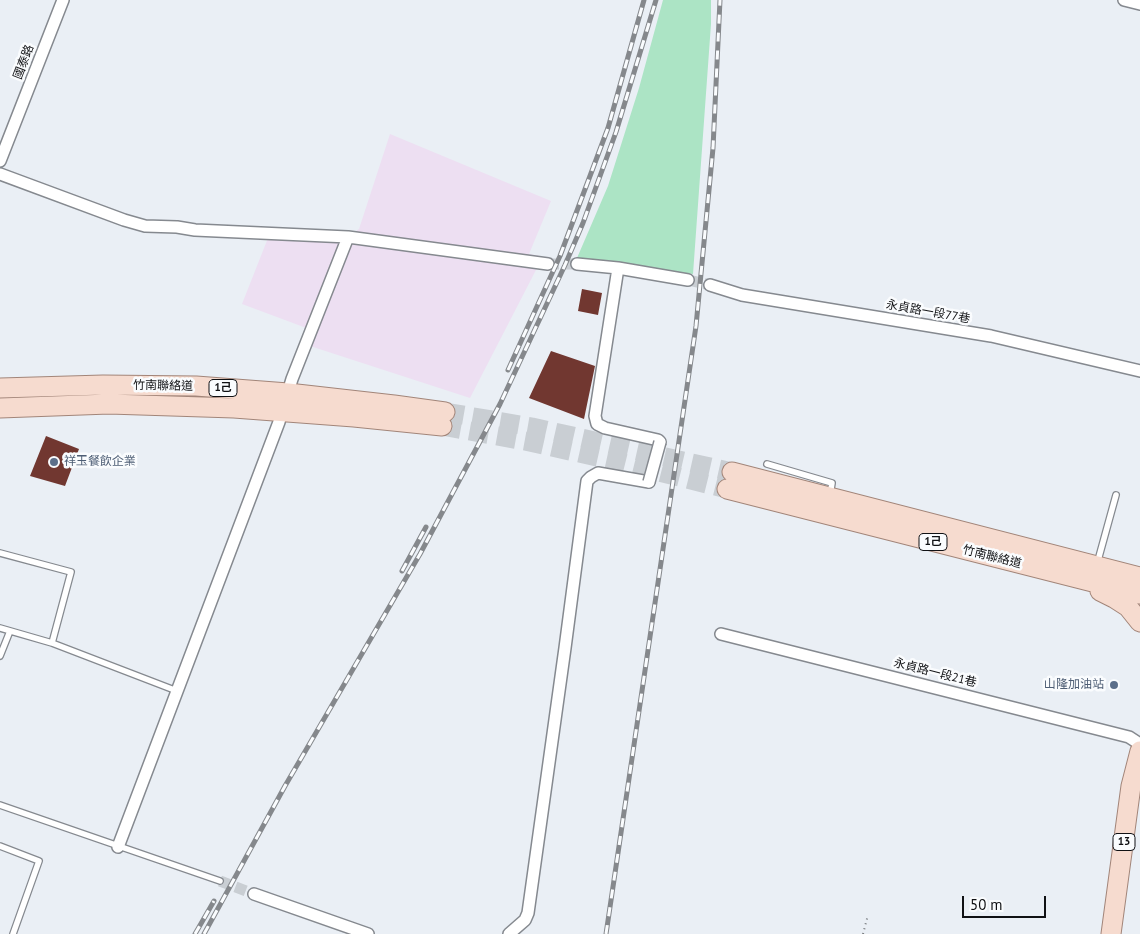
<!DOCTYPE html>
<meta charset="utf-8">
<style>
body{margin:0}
#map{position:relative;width:1140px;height:934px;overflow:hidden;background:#eaeff5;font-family:"PT Sans",sans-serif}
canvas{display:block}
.scale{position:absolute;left:962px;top:896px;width:84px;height:22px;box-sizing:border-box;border:2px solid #101114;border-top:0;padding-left:6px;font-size:15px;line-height:18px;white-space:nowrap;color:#101114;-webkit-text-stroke:4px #fafcfe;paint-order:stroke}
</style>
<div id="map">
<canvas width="1140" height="934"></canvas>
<div class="scale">50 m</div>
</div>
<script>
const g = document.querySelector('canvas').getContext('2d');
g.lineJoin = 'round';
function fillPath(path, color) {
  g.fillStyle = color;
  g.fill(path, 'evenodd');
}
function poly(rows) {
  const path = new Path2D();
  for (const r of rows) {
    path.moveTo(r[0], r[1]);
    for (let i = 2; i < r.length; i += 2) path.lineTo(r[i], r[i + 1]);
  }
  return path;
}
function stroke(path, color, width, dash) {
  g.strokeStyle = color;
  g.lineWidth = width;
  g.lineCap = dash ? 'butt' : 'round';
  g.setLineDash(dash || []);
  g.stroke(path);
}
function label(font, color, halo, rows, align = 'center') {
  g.font = font + ' "PT Sans","Noto Sans TC",sans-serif';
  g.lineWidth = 5;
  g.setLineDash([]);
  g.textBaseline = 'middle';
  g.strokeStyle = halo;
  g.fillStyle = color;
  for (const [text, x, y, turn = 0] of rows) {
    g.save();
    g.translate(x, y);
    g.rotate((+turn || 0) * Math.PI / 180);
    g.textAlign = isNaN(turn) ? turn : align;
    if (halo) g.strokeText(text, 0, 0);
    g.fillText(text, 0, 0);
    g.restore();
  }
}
fillPath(poly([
 [390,134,551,201,529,254,540,256,537,268,470,398,310,346,317,332,242,304,268,238,340,242,359,229]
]), '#eddff2');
fillPath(poly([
 [663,0,711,0,711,24,693,274,577,258,608,186,639,88]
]), '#ace4c5');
fillPath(poly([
 [582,289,602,293,598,315,578,311],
 [551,351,595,366,584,419,529,398],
 [46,436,79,449,65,486,30,476]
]), '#713730');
stroke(poly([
 [548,264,577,264],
 [688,280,710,285],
 [220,881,254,894]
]), '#c9ced3', 11, [11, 5.5]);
stroke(poly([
 [445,412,532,427,732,472],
 [442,426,525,441,615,461,727,489]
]), '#c9ced3', 19, [19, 9]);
const lane = poly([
 [767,464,832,483,830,495],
 [0,553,71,572,52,643],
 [1097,564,1116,495],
 [0,628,52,643,177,691],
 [0,656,10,631],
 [0,805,220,881],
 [0,846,39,861,13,934]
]);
const street = poly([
 [1124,0,1140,4],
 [0,161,63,0],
 [0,174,124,220,145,226,177,227,195,230,348,237,548,264],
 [577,264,618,268,688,280],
 [618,268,595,416,597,424,605,428,658,440,660,442],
 [710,285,742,295,991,336,1140,371],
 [721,634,1129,737,1140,744],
 [118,847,279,422,292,379,348,237],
 [254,894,368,934],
 [509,934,525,920,528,913,565,648,587,481,591,477,598,473,649,482]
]);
const primary = poly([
 [0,388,103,385,196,386,288,393,394,405,445,412],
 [0,408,109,404,234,408,354,417,442,426],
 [732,472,1140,577],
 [727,489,1140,594],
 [1100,591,1114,598,1128,607,1140,622],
 [1111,934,1131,786,1140,751]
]);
stroke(lane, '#85898f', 8);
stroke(street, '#85898f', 14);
stroke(primary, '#a28579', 21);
stroke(poly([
 [863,934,868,915]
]), '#74777b', 2, [1, 4]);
stroke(lane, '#fff', 5.5);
stroke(street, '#fff', 11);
stroke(primary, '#f6dbcf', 19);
const rail = poly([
 [508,370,560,256,608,128,644,0],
 [402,571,426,527],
 [195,934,214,901],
 [204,934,285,786,420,554,500,404,565,265,583,223,616,132,656,0],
 [606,934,696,326,713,148,720,0]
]);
stroke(rail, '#85888c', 5);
stroke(rail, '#fafcfe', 3, [9]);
const streetBridge = poly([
 [649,482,660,442]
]);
stroke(streetBridge, '#85898f', 14, []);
stroke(streetBridge, '#fff', 11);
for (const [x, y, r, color] of [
 [54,462,5,"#5c6f8a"],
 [1114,685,5,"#5c6f8a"]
]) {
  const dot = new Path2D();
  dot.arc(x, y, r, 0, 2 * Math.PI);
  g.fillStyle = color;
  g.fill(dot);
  stroke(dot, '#fafcfe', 2);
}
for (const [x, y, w] of [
 [223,388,28],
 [933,542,28],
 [1124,842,22]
]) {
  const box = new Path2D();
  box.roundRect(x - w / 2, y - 8.5, w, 17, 4);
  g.fillStyle = '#fafcfe';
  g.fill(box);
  stroke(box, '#101114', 1);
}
label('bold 11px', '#101114', null, [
 ["1己",223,388],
 ["1己",933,542],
 ["13",1124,842]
]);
label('12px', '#101114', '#fafcfe', [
 ["國泰路",24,62,-69],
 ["永貞路一段77巷",928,312,10],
 ["竹南聯絡道",163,386,1],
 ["竹南聯絡道",992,557,14],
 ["永貞路一段21巷",935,673,14]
]);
label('12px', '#4e5e75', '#fafcfe', [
 ["祥玉餐飲企業",64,462],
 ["山隆加油站",1104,685,"right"]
], 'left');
</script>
